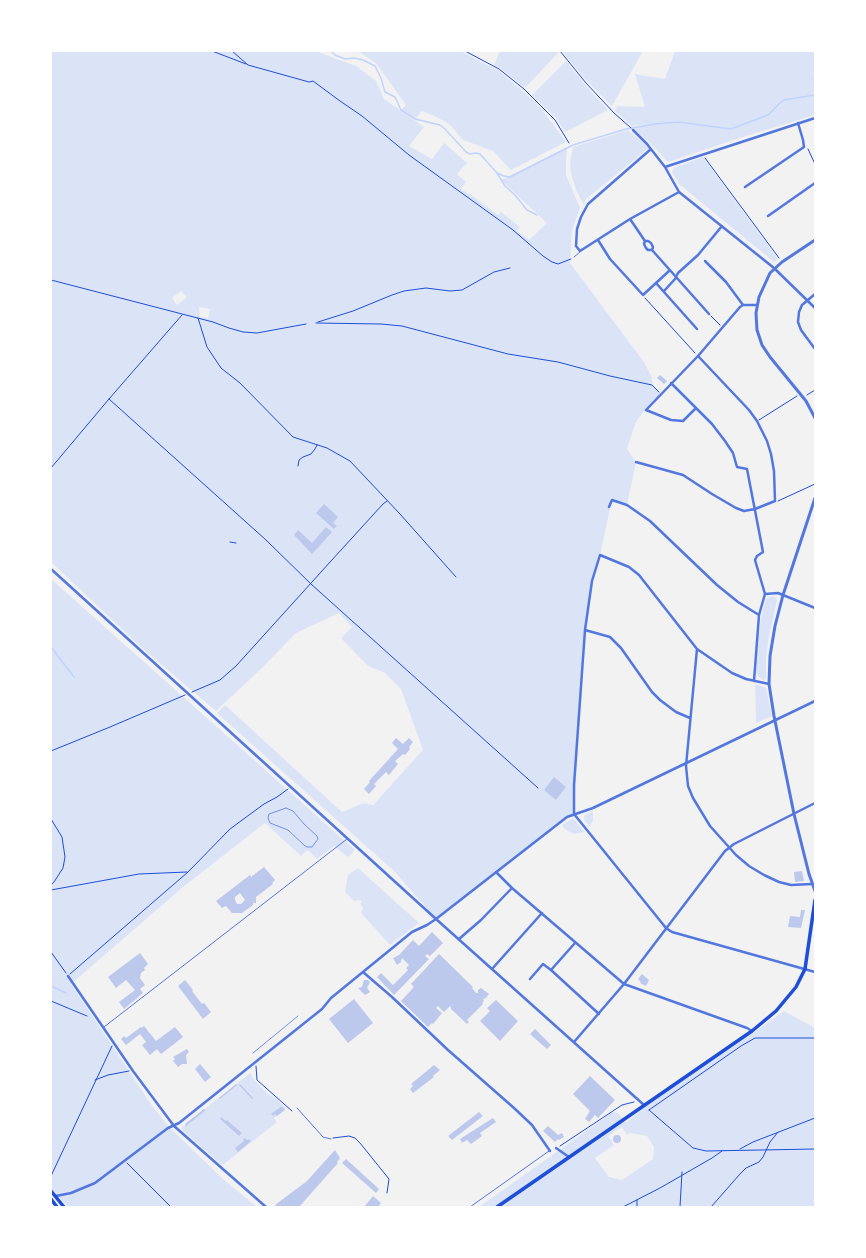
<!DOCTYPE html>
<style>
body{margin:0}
#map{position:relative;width:866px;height:1258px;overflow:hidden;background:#f2f2f2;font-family:"IBM Plex Serif",serif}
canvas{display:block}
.frame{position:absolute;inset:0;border:52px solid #fff;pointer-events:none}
</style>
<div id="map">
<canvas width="866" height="1258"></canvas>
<div class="frame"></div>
</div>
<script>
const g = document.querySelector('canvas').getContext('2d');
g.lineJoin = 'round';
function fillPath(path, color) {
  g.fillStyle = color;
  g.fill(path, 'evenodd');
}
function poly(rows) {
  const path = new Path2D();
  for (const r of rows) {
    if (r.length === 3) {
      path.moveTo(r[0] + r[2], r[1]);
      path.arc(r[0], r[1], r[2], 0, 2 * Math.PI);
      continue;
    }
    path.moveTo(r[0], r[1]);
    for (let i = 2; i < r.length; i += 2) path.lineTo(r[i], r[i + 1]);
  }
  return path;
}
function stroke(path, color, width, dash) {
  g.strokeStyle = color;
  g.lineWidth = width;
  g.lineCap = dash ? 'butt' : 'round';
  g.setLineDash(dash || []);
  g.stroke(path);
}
fillPath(poly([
 [51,51,318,51,320,53,356,66,376,81,384,99,424,127,409,146,432,159,444,143,467,163,457,174,466,182,461,189,474,197,498,215,501,212,520,227,517,231,529,240,547,223,501,180,567,147,566,161,566,175,580,208,572,230,570,263,644,362,652,378,652,385,661,393,640,416,635,424,627,449,636,462,627,505,612,500,600,555,592,581,585,630,574,814,567,817,436,919,394,871,217,713,225,705,342,812,364,803,373,805,423,750,401,689,385,673,368,666,341,638,352,627,339,613,296,633,263,667,216,711,142,648,51,562],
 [181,291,187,297,177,305,172,298],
 [199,307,210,309,208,318,200,317],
 [353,51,460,51,499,71,523,91,541,108,566,142,511,170,493,151,463,140,450,125,437,117,422,111,415,119,401,110,406,105,376,63,361,53],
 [500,51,558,51,559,52,525,88,500,68,494,65],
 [562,51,643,51,612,106,585,79],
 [675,51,813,51,815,53,815,73,810,74,815,74,815,115,746,136,668,162,649,142,633,128,651,124,632,126,615,111,617,106,645,107,635,74,665,79],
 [566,61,587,87,608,110,565,132,557,119,532,95],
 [628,130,649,148,586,199,584,205,577,192,571,174,570,162,573,147],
 [703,157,778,259,774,262,679,184,672,172,674,168],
 [51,579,355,850,348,857,334,846,317,859,308,850,301,856,265,823,183,887,71,984,153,1107,170,1128,223,1179,257,1207,68,1207,51,1188],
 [773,596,776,598,777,600,769,636,766,657,766,679,763,680,758,676,756,672,759,634,761,619,766,599,769,597],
 [755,684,766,688,772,716,756,723],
 [593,811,593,820,590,826,585,822,584,817,585,815],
 [572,819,575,820,584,832,574,834,568,831,564,828,562,825],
 [358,868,419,923,390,945,361,913,363,908,360,904,362,902,360,900,354,901,345,892,348,875],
 [784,1011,815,1028,815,1207,479,1207,613,1112,618,1113,626,1123,647,1105,749,1036],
 [622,1127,627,1135,630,1133,647,1136,654,1147,653,1159,622,1180,609,1177,595,1158,614,1145,608,1136],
 [250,1073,255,1081,268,1094,276,1098,286,1109,274,1118,277,1122,224,1164,221,1164,183,1131,182,1127]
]), '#dbe4f7');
stroke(poly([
 [331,51,335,55,345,59,354,58,363,60,375,66,381,78,385,92,395,97,401,110,415,119,440,125,445,129,466,152,470,154,476,153,480,154,497,173,505,186,515,195,527,210,537,215],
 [497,173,504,176,510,177,573,145,626,129,655,124,678,122,731,129,768,115,780,103,784,100,815,95],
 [51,647,74,677],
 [51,986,66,993]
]), '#bfd3fe', 1.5);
fillPath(poly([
 [660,375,667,381,664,384,657,378],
 [324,504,338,517,333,523,337,526,334,529,316,513],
 [326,527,332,532,312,554,294,535,298,530,312,543],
 [396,738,403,744,409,738,413,742,409,747,410,749,405,755,403,754,395,761,398,764,389,775,386,772,374,784,376,786,369,794,364,789,370,782,369,781,398,749,392,743],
 [554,777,566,787,556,800,544,790],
 [264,867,275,880,272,883,273,884,256,897,256,903,253,903,253,905,242,913,232,913,226,906,222,908,216,901,250,875,252,878,252,876],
 [240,893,245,900,241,904,237,904,235,900,235,897],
 [802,871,804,881,795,882,794,872],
 [801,910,805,910,801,928,788,927,790,916,800,917],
 [432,932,443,943,430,956,427,954,425,956,429,959,394,995,377,977,381,973,393,985,408,970,406,968,409,965,402,958,401,962,397,965,393,958,399,955,413,940,419,946],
 [140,953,148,964,144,968,145,970,141,973,140,978,145,985,140,989,143,993,124,1009,119,1002,135,990,126,980,116,988,108,977],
 [439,954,473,987,472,988,476,993,478,993,478,990,481,988,489,994,486,998,483,999,484,1001,482,1003,483,1004,467,1020,469,1022,467,1024,451,1009,451,1008,450,1006,444,1012,438,1006,436,1008,442,1013,433,1024,432,1023,428,1027,401,1001,414,987,411,984],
 [642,974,649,980,646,986,640,983,641,982,638,979],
 [185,980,193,990,192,991,202,1004,204,1003,211,1012,203,1019,178,986],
 [364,980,368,980,370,982,367,988,370,992,365,995,358,988,362,987],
 [354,999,373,1023,348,1043,329,1019],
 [496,1000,518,1021,500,1041,480,1021,490,1011,487,1008],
 [144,1026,156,1041,175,1027,183,1037,161,1054,157,1049,150,1055,142,1045,146,1042,140,1034,126,1045,121,1039,124,1036,126,1038,141,1027,141,1028],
 [535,1029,551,1045,547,1049,530,1034],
 [187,1049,189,1052,186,1055,187,1064,182,1064,178,1067,173,1061,175,1059,173,1057],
 [200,1064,211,1077,205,1082,195,1069],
 [434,1065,440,1070,433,1076,434,1077,413,1093,410,1089,413,1086,411,1084],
 [590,1076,615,1100,598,1118,595,1115,589,1122,585,1119,590,1111,573,1094],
 [236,1084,237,1085,220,1099,219,1098],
 [240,1084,253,1098,252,1099,239,1085],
 [282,1106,285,1110,277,1116,275,1114,273,1116,271,1114],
 [204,1109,206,1110,186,1126,185,1124],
 [479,1112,483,1116,452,1140,448,1136],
 [221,1117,226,1121,227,1120,230,1123,242,1133,239,1136,220,1119],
 [493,1118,496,1122,480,1133,482,1136,471,1144,467,1140,462,1143,460,1139],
 [548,1126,558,1135,562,1133,564,1137,559,1140,558,1139,555,1142,543,1131],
 [617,1139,4],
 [245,1138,247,1140,249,1139,251,1141,238,1152,235,1148,244,1141,243,1140],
 [335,1150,340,1158,337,1162,338,1163,299,1207,278,1207,275,1205,307,1181],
 [346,1159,379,1189,376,1193,342,1163],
 [373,1196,381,1203,378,1207,364,1207]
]), '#bdc9ec');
stroke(poly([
 [212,51,246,64],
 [232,51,248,65,309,82,313,81,340,101,362,116,409,155,513,230,543,256,552,262,558,264,571,259],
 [465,51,499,69,524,89,555,120,569,143],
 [560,51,586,83,614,113,631,128],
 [808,149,815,164],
 [705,158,779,258],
 [51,280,213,322,229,328,243,332,257,333,306,324],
 [645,298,695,353],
 [711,316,720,325],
 [198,318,207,347,221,368,240,383,293,437,327,448,350,461,400,514,456,577],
 [318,322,353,311,392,295,404,291,426,288,450,291,462,290,494,272,510,268],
 [316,323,381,324,402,326,508,354,558,362,610,376,652,385,659,392],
 [807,395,815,390],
 [109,399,266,540,311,584,538,788],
 [759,420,797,396],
 [298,466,299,460,303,457,311,454,315,449,317,445],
 [51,468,109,399,182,315],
 [778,501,815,484],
 [230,542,236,543],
 [192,692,220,680,236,666,331,561,383,504,387,501],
 [51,751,110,727,185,695],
 [51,819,62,837,65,857,63,868,54,882,51,885],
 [51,890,139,874,187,872],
 [51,952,66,973],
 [70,974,188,872,230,829,264,804,277,797,288,789],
 [51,1001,87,1016],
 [256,1066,257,1080,292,1111],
 [95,1080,108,1075,129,1071],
 [649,1110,741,1046,755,1038,815,1038],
 [649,1110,693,1148,706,1151,815,1149],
 [333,1138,349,1136,355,1138,360,1143,389,1179,387,1193],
 [560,1146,622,1105,634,1102],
 [740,1149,753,1142,815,1118],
 [127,1163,171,1207],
 [51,1176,112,1046],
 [623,1207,660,1188,712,1158,722,1151],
 [637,1207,637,1200],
 [680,1207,682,1172],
 [711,1207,740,1174,746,1168,759,1162,763,1157,770,1142,778,1132]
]), '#1d4ed8', 1);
stroke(poly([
 [574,257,580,252],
 [104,1027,347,839],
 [297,1108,323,1137,331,1139],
 [470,1207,549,1151]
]), '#5277de', 1);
stroke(poly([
 [633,130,647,144,665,167,679,192,774,268,815,308],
 [651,149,588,204,581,217,577,229,576,246,580,251,630,219,679,192],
 [665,167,815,118],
 [745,187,804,147,803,140,798,123],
 [768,216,815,183],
 [630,219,645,241,644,244,646,248,648,250,652,250,709,314],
 [598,240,610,259,643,295,669,271],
 [645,241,648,241,651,243,653,247,652,250],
 [705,261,726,282,743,305],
 [656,283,697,329],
 [664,291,675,279,678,273,698,255,722,226],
 [815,294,802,305,799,312,798,322,801,330,815,349],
 [671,383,712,424,725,441,733,453,737,467,747,469,763,552,757,556,755,560,765,594],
 [696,408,683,421,671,420,646,410,698,356,740,307,743,305,757,305],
 [636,462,683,475,712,494,736,508,744,511,755,509,775,501,774,471,771,454,767,441,757,421,749,410,698,356],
 [609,507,612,500,627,505,650,521,717,585,738,602,759,615],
 [51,569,436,919,644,1105],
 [765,594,778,593,815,608],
 [585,630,610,637,621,648,652,692,660,700,676,712,690,718],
 [697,649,686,766,688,786,693,798,710,826,736,855,749,866,764,875,779,882,791,885,812,884],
 [754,681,759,615,765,594],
 [574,814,574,785,585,630,592,581,600,555,629,567,639,575,697,649,732,673,746,679,769,684],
 [574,814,666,928,672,932,815,972],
 [496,872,512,888,624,984,747,1028,752,1031],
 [459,939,481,920,512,888],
 [492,969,542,913],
 [551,970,599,1014],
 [363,972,392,997,448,1050,514,1108,532,1125,550,1151],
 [68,976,133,1071,174,1126,266,1207],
 [530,979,543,964,551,970,575,943],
 [574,1042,624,984,725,851,734,844,815,803],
 [556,1148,569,1157],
 [56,1196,71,1193,95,1183,168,1128,179,1123,322,1009,331,998,412,932,427,925,436,919,567,817,593,808,815,701]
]), '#5277de', 2.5);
stroke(poly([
 [815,240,782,262,770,273,759,297,756,313,757,330,762,345,770,357,806,401,815,418],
 [815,498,783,595,775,626,770,656,769,684,774,716,794,814,809,874,815,891]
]), '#5277de', 3);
stroke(poly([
 [51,1191,64,1207],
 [51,1199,57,1207],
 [497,1207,723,1051,752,1031,776,1011,796,987,805,969,815,900]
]), '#1d4ed8', 3.5);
stroke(poly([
 [286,808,293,811,304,824,317,836,318,839,312,847,307,847,304,845,288,830,270,823,268,818,269,814,286,808],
 [253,1053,298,1016]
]), '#7290e2', 1);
</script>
